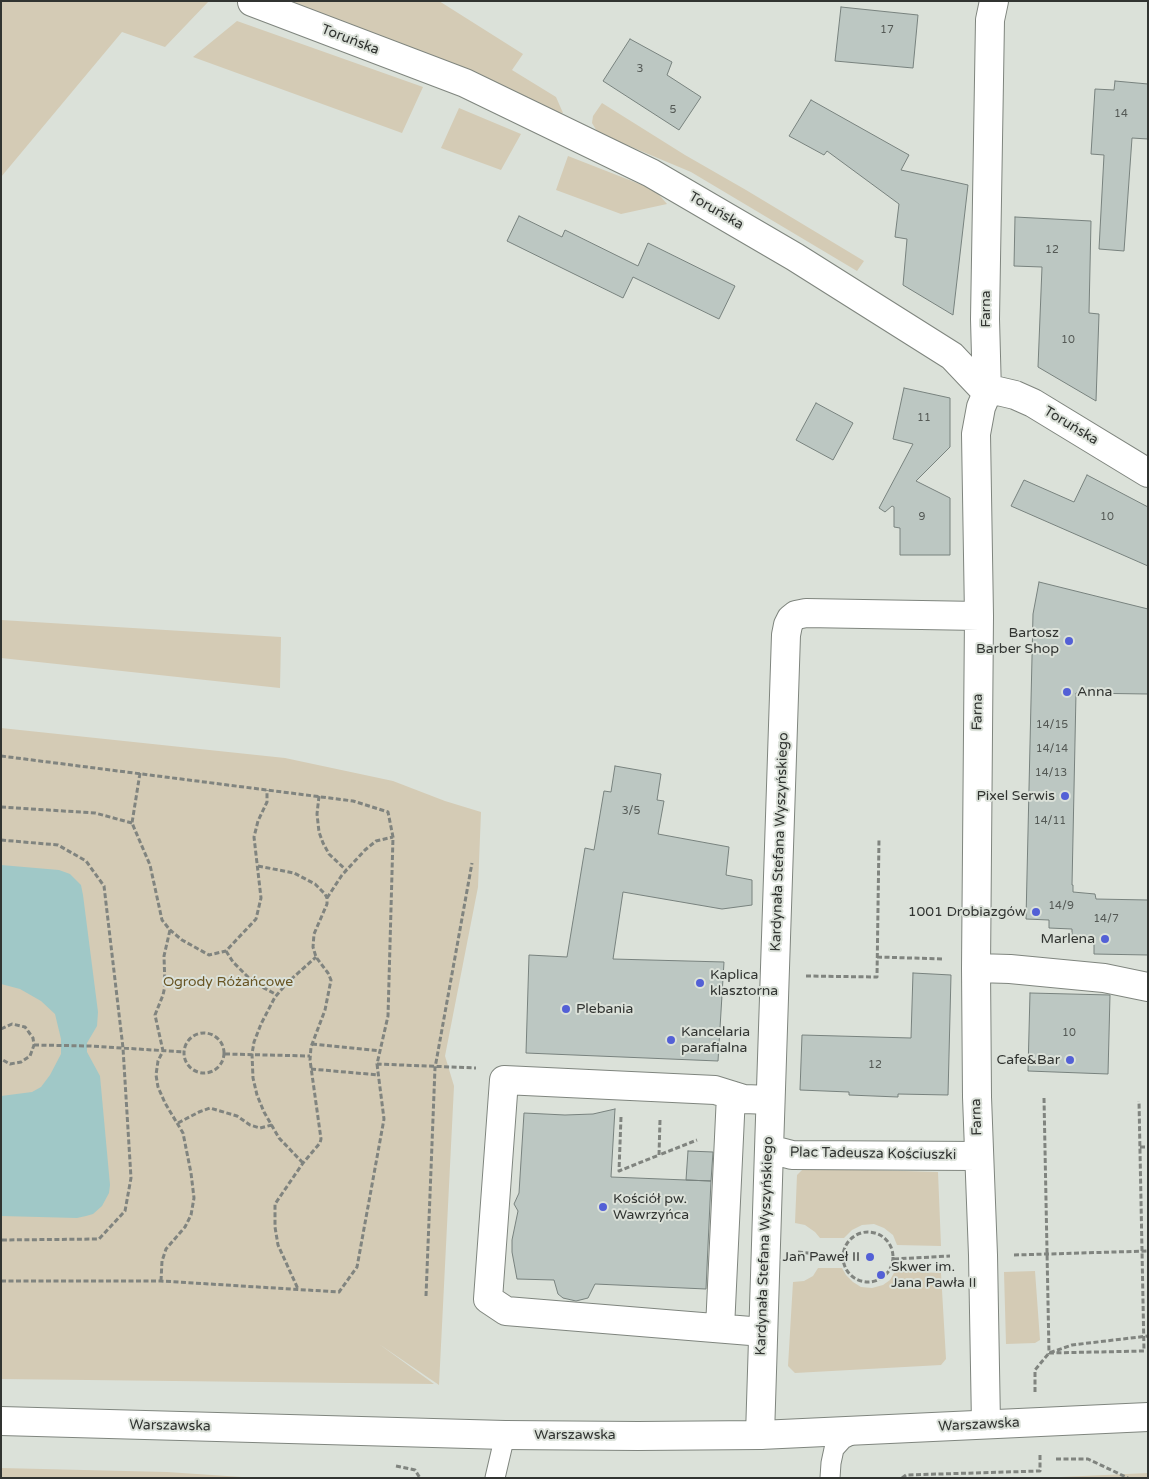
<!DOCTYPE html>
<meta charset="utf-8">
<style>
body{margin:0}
#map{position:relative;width:1149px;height:1479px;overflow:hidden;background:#dbe1d9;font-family:"Varela Round",sans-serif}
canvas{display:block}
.frame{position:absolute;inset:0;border:2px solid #313431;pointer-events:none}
</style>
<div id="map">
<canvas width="1149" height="1479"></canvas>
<div class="frame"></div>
</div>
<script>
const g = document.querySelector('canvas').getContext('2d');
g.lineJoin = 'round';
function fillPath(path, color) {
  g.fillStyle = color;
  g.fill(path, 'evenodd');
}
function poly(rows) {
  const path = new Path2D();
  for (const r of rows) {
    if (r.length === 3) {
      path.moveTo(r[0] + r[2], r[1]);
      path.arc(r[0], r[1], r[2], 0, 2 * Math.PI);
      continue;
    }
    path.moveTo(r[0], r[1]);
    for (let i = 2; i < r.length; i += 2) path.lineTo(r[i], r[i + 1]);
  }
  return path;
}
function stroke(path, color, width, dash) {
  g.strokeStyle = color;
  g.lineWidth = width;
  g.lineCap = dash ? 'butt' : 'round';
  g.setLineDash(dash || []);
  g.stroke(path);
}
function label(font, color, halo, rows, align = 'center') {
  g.font = font + ' "Varela Round",sans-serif';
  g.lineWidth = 4;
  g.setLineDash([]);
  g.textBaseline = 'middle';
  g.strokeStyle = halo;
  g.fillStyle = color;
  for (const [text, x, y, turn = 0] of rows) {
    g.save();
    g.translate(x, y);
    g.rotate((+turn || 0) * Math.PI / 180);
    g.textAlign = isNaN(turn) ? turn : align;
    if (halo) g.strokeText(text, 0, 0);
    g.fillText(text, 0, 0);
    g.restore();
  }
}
fillPath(poly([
 [1,1,209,1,165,47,122,32,1,177],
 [281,1,439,1,523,54,512,70,556,97,563,113,554,112],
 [237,21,423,87,402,133,193,57],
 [602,103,685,155,746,190,864,261,857,271,691,172,598,133,592,123,593,116],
 [459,108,521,134,501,170,441,148],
 [568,156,655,190,667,204,621,214,556,190],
 [1,620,281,637,280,688,1,658],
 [1,728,285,758,393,781,445,801,481,812,478,887,445,1056,454,1086,439,1385,379,1344,434,1384,1,1379],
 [804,1168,938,1172,941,1246,897,1245,893,1235,884,1228,874,1224,862,1225,852,1230,844,1238,820,1238,815,1232,805,1225,795,1223,797,1175],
 [818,1268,842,1268,846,1275,853,1282,861,1287,872,1288,883,1285,890,1280,895,1271,941,1273,946,1359,941,1365,795,1373,788,1366,793,1282,804,1281,813,1276],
 [1035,1271,1040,1340,1035,1343,1006,1344,1004,1272],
 [1,1468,167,1472,257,1478,1,1478],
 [1148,1473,1148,1478,1039,1478]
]), '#d4cbb5');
fillPath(poly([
 [1,865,59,870,70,874,81,885,83,895,98,1012,97,1026,87,1043,87,1052,100,1076,110,1185,109,1193,102,1206,93,1214,86,1216,77,1218,1,1216,1,1096,32,1092,41,1087,50,1075,61,1054,61,1039,55,1014,41,1001,20,989,1,984]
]), '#a0c8c7');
const building = poly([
 [841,7,918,15,913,68,835,61,841,7],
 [630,39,672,62,667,75,701,97,679,130,603,81,630,39],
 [1115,81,1148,84,1148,139,1132,138,1124,251,1099,249,1104,155,1091,154,1095,89,1114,90,1115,81],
 [811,100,909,155,901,170,968,185,953,315,903,285,907,239,895,237,899,204,827,151,824,155,789,136,811,100],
 [519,216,562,237,565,230,638,266,648,243,735,286,719,319,633,277,623,298,507,241,519,216],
 [1015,217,1091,221,1089,313,1099,314,1096,401,1038,367,1042,267,1014,266,1015,217],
 [904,388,950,398,950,447,916,481,950,498,950,555,900,555,900,528,894,527,894,507,892,506,885,512,879,508,913,444,893,439,904,388],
 [816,403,853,423,833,460,796,440,816,403],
 [1087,475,1148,507,1148,566,1011,506,1024,480,1074,502,1087,475],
 [1039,582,1148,609,1148,694,1076,693,1072,885,1073,885,1073,892,1095,894,1096,899,1148,900,1148,955,1094,954,1094,936,1072,936,1072,929,1049,928,1049,920,1026,919,1033,614,1039,582],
 [615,766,661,774,657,800,664,801,658,834,729,847,726,875,752,880,752,905,722,909,623,892,613,959,724,962,718,1061,526,1053,529,955,567,957,585,848,594,850,604,791,611,792,615,766],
 [913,973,951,975,948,1095,898,1094,898,1097,849,1095,849,1092,800,1090,802,1035,911,1038,913,973],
 [1030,993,1110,995,1108,1074,1028,1071,1030,993],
 [615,1109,611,1177,711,1181,706,1289,595,1284,588,1298,576,1301,563,1298,558,1294,554,1280,517,1279,512,1252,512,1240,518,1211,514,1204,519,1193,524,1113,565,1115,593,1114,615,1109],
 [688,1151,713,1152,711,1181,686,1180,688,1151]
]);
fillPath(building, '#bcc7c2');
stroke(building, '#78827e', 1);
const lane = poly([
 [495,1478,505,1435],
 [830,1478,831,1463,834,1449,843,1439,857,1432]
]);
const street = poly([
 [252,2,465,83,651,173,795,257,952,356,987,393,998,391,1015,395,1033,403,1148,473],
 [976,968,1010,969,1104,978,1148,987],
 [769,1149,792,1155,979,1156],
 [720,1328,731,1095],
 [763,1332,506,1311,488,1299,504,1080,715,1090,744,1099,770,1100],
 [986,1424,983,1255,977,1097,976,968,979,616,976,434,981,407,987,393,985,319,990,20,994,1],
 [760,1435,769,1149,786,635,788,625,791,619,796,615,806,613,979,616]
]);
const secondary = poly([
 [1,1421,505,1435,638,1436,760,1435,1148,1417]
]);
stroke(lane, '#7f857e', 21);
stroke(street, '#7f857e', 30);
stroke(secondary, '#7f857e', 30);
stroke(poly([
 [1,756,353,801,388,812,393,837,388,1016,377,1064,476,1068],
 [140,773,132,823,150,865,162,920,170,930,182,940,209,955,226,951,256,919,261,898,254,837,258,821,267,802,267,790],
 [319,796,317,814,319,832,323,843,329,854,346,870],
 [1,807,95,813,132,823],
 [1,840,58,845,86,861,104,886,123,1048,131,1178,125,1211,99,1239,1,1240],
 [258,866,294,873,315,884,325,894,327,898,327,904,314,934,313,947,316,957,328,973,331,980,325,1010,311,1047,310,1060,321,1139,320,1143,303,1163,275,1204,275,1227,278,1245,298,1289],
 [327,898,342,875,365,850,376,841,393,837],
 [226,951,233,962,253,982,277,995],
 [877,957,944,959],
 [806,976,877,977,879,839],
 [1,1029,12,1024,25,1027,33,1038,34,1045,30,1056,21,1062,10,1064,1,1059],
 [204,1053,20],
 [312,1044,381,1051],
 [34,1045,91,1046,184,1052],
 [225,1054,310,1056],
 [311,1069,379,1075],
 [1044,1098,1049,1353,1144,1351,1139,1101],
 [621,1117,619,1171,659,1155],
 [660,1120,659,1155,697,1140],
 [178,1123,199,1112,210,1108,237,1116,250,1125,260,1128,272,1125],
 [1140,1147,1148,1147],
 [303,1163,279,1138,264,1112,257,1095,253,1078,252,1054,254,1042,261,1024,275,997,288,982,316,957],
 [868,1257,25],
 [798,1252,842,1256],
 [1014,1255,1148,1251],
 [894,1259,950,1256],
 [1,1281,161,1281,339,1292,357,1267,384,1119,377,1064],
 [161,1281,162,1261,166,1249,185,1227,191,1215,194,1198,191,1173,183,1133,165,1103,158,1087,156,1075,158,1061,163,1051,155,1015,163,995,165,986,164,956,170,930],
 [426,1296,435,1068,472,863],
 [1035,1392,1035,1370,1049,1353,1072,1345,1148,1336],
 [1056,1459,1088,1459,1128,1478],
 [396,1466,415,1470,420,1478],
 [902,1478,906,1475,1040,1471,1040,1453]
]), '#80847f', 3, [5, 2.5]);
stroke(lane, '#fff', 19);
stroke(street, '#fff', 28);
stroke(secondary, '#fff', 28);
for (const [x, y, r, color] of [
 [1069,641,5,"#5360d6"],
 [1067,692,5,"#5360d6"],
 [1065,796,5,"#5360d6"],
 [1036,912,5,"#5360d6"],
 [1105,939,5,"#5360d6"],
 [700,983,5,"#5360d6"],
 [566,1009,5,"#5360d6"],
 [671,1040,5,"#5360d6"],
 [1070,1060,5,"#5360d6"],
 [603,1207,5,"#5360d6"],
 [870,1257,5,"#5360d6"],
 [881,1275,5,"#5360d6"]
]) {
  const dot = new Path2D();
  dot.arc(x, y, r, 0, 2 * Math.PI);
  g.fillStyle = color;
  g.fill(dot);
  stroke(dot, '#dbe1d9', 2);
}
label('11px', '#545955', null, [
 ["17",887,30],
 ["3",640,69],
 ["5",673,110],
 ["14",1121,114],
 ["12",1052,250],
 ["10",1068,340],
 ["11",924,418],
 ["9",922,517],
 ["10",1107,517],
 ["14/15",1052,725],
 ["14/14",1052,749],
 ["14/13",1051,773],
 ["3/5",631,811],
 ["14/11",1050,821],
 ["14/9",1061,906],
 ["14/7",1106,919],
 ["10",1069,1033],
 ["12",875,1065]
]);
label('14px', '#313431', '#dbe1d9', [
 ["Toruńska",350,40,21],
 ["Toruńska",716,211,30],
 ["Farna",986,309,-90],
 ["Toruńska",1071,426,31],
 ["Farna",978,712,-89],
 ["Kardynała Stefana Wyszyńskiego",780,842,-88],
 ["Farna",977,1117,-92],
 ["Plac Tadeusza Kościuszki",873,1154,1],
 ["Kardynała Stefana Wyszyńskiego",765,1246,-88],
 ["Warszawska",979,1425,-3],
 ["Warszawska",170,1426,1],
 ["Warszawska",575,1435]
]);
label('14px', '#313431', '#dbe1d9', [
 ["Bartosz",1059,633],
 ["Barber Shop",1059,649],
 ["Anna",1077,692,"left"],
 ["Pixel Serwis",1055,796],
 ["1001 Drobiazgów",1026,912],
 ["Marlena",1095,939],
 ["Kaplica",710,975,"left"],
 ["klasztorna",710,991,"left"],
 ["Plebania",576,1009,"left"],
 ["Kancelaria",681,1032,"left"],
 ["parafialna",681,1048,"left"],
 ["Cafe&Bar",1060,1060],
 ["Kościół pw.",613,1199,"left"],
 ["Wawrzyńca",613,1215,"left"],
 ["Jan Paweł II",860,1257],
 ["Skwer im.",891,1267,"left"],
 ["Jana Pawła II",891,1283,"left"]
], 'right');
label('14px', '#685524', '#dbe1d9', [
 ["Ogrody Różańcowe",228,982]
]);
</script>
